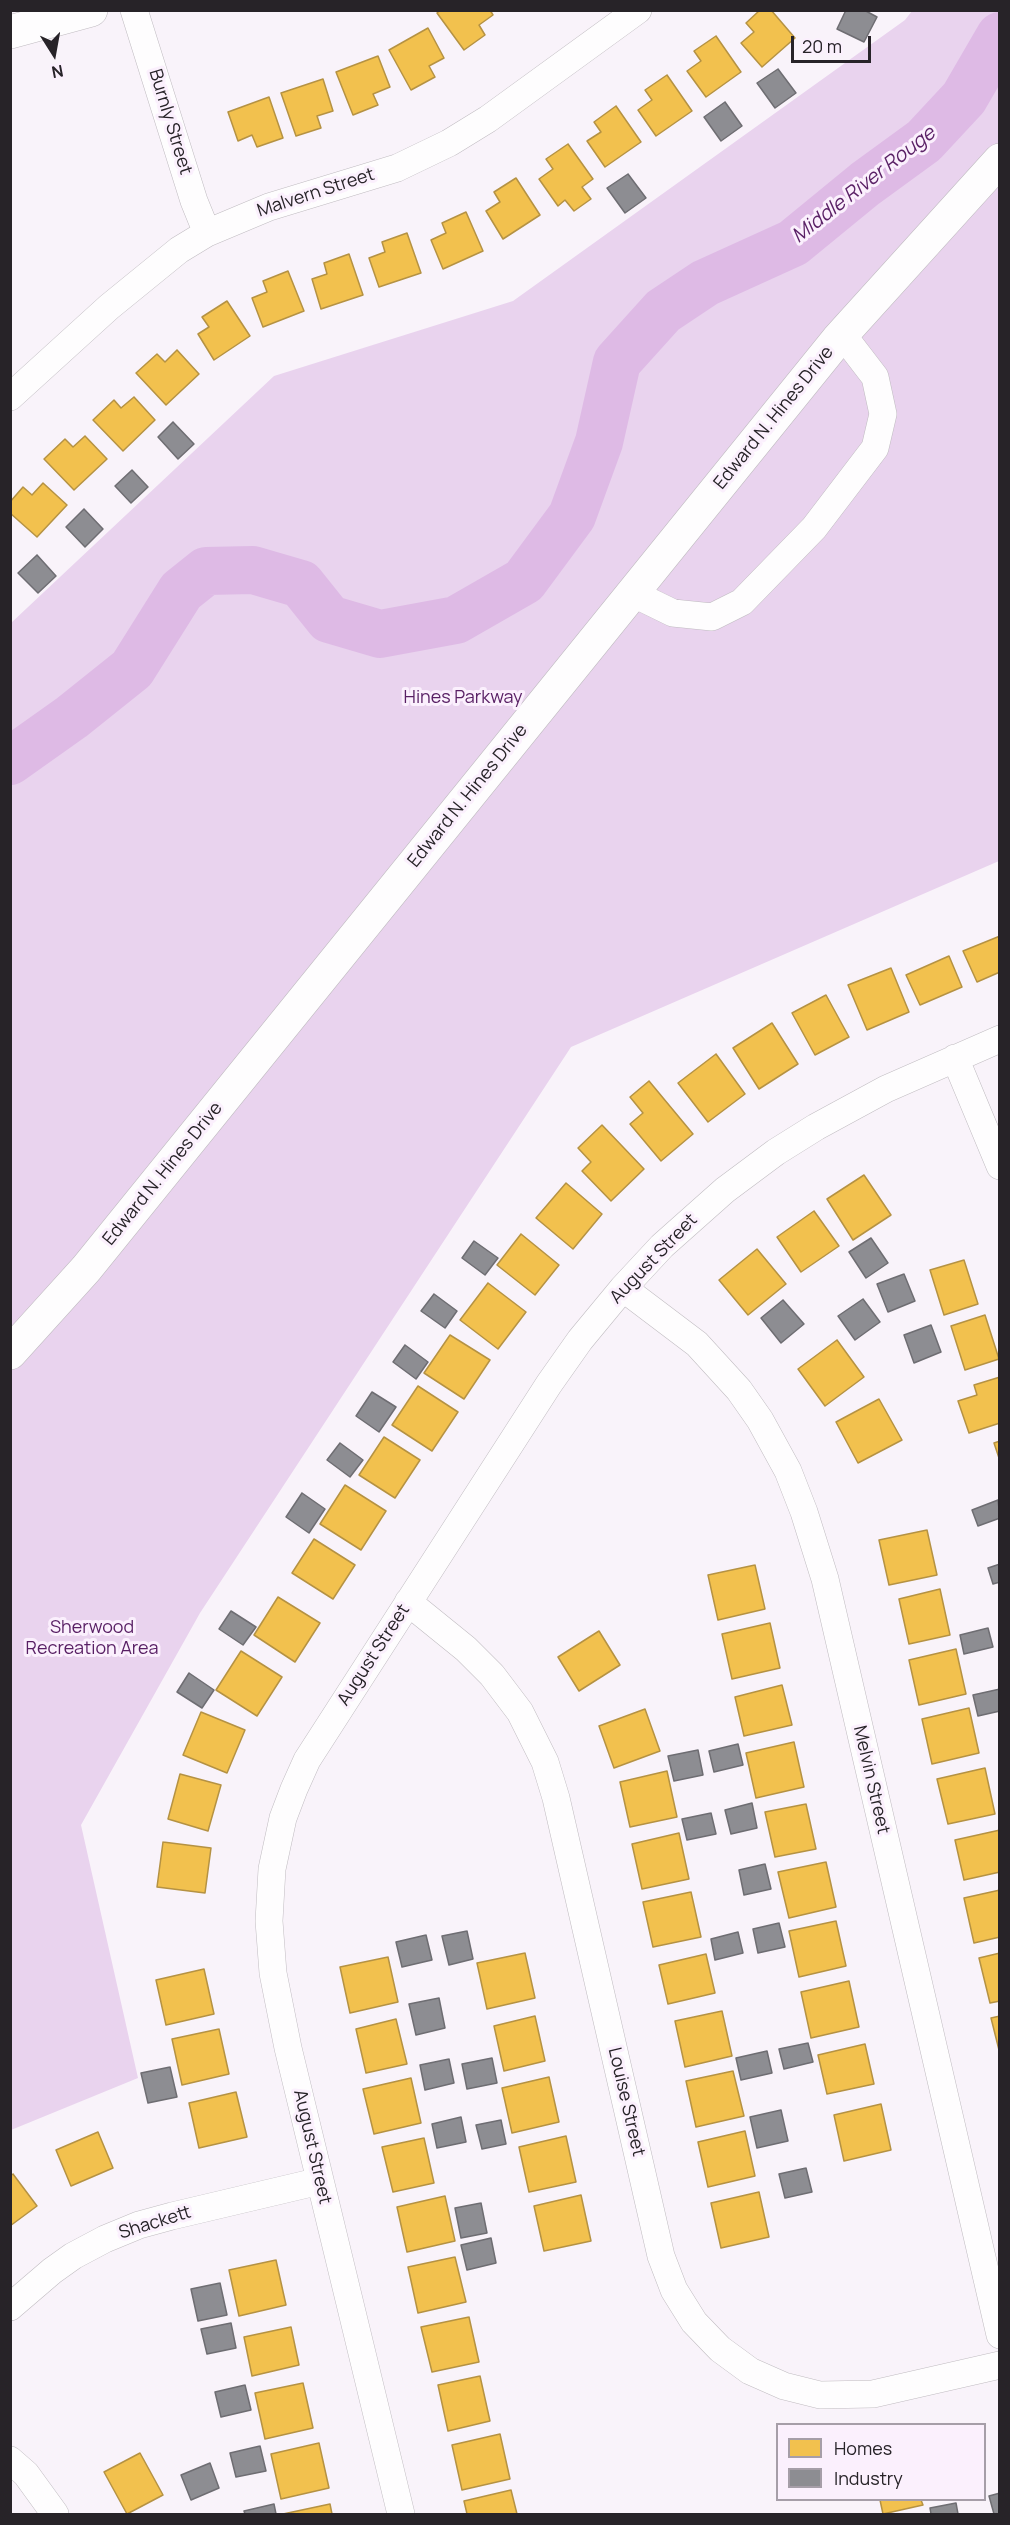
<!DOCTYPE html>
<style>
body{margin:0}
#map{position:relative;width:1010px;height:2525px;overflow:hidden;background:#f9f3fa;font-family:Manrope,sans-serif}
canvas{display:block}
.frame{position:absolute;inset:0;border:12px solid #272328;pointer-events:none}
.legend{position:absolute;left:776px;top:2423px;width:210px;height:78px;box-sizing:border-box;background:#fbf0fd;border:2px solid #a69ea8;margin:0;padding:8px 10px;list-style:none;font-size:18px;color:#272328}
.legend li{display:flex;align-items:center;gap:12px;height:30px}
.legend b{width:30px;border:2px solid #a69ea8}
.north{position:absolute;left:24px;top:24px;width:60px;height:60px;-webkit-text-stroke:4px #fbf0fd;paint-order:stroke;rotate:169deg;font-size:16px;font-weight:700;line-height:24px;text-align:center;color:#272328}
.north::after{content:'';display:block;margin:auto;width:21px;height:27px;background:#272328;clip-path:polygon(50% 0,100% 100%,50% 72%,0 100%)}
.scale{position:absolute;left:791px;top:36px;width:80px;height:27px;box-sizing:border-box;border:3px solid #272328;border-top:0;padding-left:8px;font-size:18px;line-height:21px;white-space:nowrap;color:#272328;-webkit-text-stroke:4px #fbf0fd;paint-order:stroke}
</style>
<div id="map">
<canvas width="1010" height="2525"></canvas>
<div class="frame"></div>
<ul class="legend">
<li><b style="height:16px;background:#f2c14e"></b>Homes</li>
<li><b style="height:16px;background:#8d8d92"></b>Industry</li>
</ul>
<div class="north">N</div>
<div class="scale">20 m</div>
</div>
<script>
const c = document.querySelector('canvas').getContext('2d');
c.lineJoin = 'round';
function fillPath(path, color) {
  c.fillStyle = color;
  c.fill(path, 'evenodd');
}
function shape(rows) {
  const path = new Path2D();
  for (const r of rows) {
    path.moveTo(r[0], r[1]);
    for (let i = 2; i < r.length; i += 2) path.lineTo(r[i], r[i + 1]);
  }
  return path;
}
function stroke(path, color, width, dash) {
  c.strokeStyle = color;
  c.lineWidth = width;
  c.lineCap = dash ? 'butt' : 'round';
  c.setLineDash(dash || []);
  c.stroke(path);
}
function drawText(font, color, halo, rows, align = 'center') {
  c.font = font + ' Manrope,sans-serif';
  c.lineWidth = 6;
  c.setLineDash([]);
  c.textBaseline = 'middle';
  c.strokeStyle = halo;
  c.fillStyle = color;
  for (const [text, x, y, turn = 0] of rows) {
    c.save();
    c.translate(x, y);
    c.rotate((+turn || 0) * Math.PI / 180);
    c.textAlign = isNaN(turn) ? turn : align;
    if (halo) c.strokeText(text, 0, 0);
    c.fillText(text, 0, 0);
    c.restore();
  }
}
const green = shape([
 [912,11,999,11,999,861,571,1047,200,1613,81,1825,138,2078,11,2130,11,623,274,376,513,301,905,20]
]);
const homes = shape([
 [440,10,490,10,493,15,479,25,485,35,464,50,437,13,440,10],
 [760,10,771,10,795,38,762,67,741,43,754,32,746,23,760,10],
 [428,28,444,58,429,66,435,77,411,90,389,50,428,28],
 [716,36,741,72,706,97,687,71,701,61,694,51,716,36],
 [378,56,390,87,373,94,378,105,353,115,336,72,378,56],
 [667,75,692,111,656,136,638,110,652,100,645,90,667,75],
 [323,79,333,111,317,116,321,128,296,136,281,93,323,79],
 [269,97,283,138,257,147,252,135,238,141,228,112,269,97],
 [616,106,641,142,605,167,587,141,601,132,594,122,616,106],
 [568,144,593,179,582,187,591,199,574,211,565,200,558,206,539,179,553,169,546,159,568,144],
 [516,178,540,215,503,239,486,211,500,202,494,192,516,178],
 [466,212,483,251,443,269,431,240,446,233,442,223,466,212],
 [407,233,421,273,379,287,369,258,385,252,382,242,407,233],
 [349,254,363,295,321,309,312,279,327,274,324,263,349,254],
 [288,271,304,311,263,327,252,298,267,292,263,281,288,271],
 [227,301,250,336,214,360,198,334,209,327,202,317,227,301],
 [177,350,199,374,166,405,136,373,157,354,165,362,177,350],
 [134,397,155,420,123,451,93,420,114,400,121,408,134,397],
 [85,436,107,459,74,490,44,459,65,439,73,447,85,436],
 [43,483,67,505,37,537,10,513,10,502,23,487,32,495,43,483],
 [1000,936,1000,972,977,982,963,951,1000,936],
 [949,956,962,987,920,1005,906,975,949,956],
 [891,968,909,1012,867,1030,848,985,891,968],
 [826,995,849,1037,815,1055,792,1013,826,995],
 [772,1023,798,1064,759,1089,733,1048,772,1023],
 [716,1054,745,1094,708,1122,678,1083,716,1054],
 [649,1081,693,1134,661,1161,630,1124,643,1113,630,1097,649,1081],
 [602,1125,644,1169,611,1201,582,1171,591,1162,578,1148,602,1125],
 [864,1175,891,1215,853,1240,827,1199,864,1175],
 [566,1183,602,1214,573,1249,536,1218,566,1183],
 [814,1211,839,1246,801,1272,777,1237,814,1211],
 [521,1234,559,1265,535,1295,497,1265,521,1234],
 [757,1249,786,1284,748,1315,719,1280,757,1249],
 [964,1260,978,1304,944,1315,930,1270,964,1260],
 [488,1283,526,1312,498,1349,460,1320,488,1283],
 [985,1315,999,1359,965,1370,951,1326,985,1315],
 [450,1335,490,1360,464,1399,424,1373,450,1335],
 [837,1340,864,1377,825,1406,798,1369,837,1340],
 [1000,1377,1000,1423,969,1433,958,1401,977,1395,974,1385,1000,1377],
 [418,1386,458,1412,432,1451,392,1425,418,1386],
 [879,1399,902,1440,858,1463,836,1422,879,1399],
 [384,1437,420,1460,395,1498,359,1475,384,1437],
 [1000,1441,1000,1461,994,1443,1000,1441],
 [345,1485,386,1511,361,1550,320,1524,345,1485],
 [927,1530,937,1575,889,1585,879,1540,927,1530],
 [314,1539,355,1565,333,1599,292,1573,314,1539],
 [755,1565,765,1609,718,1620,708,1575,755,1565],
 [940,1589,950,1635,909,1644,899,1599,940,1589],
 [278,1597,320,1623,295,1662,254,1635,278,1597],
 [770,1623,780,1668,732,1679,722,1634,770,1623],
 [599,1631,620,1665,579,1691,558,1657,599,1631],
 [956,1649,966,1694,919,1705,909,1660,956,1649],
 [241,1651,282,1677,257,1716,216,1690,241,1651],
 [782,1685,792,1725,744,1736,735,1697,782,1685],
 [969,1708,979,1753,932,1764,922,1719,969,1708],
 [645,1709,660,1751,614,1768,599,1726,645,1709],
 [201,1712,245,1730,227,1773,183,1755,201,1712],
 [794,1742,804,1787,756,1798,746,1753,794,1742],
 [985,1768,995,1814,948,1824,937,1779,985,1768],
 [667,1771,677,1817,630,1827,620,1782,667,1771],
 [180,1774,221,1785,208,1831,168,1819,180,1774],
 [806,1804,816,1849,775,1857,765,1812,806,1804],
 [1000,1830,1000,1872,964,1880,955,1840,1000,1830],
 [679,1833,689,1879,642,1889,632,1844,679,1833],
 [163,1842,211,1848,205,1893,157,1887,163,1842],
 [826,1862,836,1907,789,1918,778,1872,826,1862],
 [1000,1890,1000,1937,974,1943,964,1898,1000,1890],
 [691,1892,701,1937,653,1947,643,1902,691,1892],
 [836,1921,846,1966,799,1977,789,1931,836,1921],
 [525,1953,535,1998,487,2009,477,1963,525,1953],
 [1000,1953,1000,2001,990,2003,979,1958,1000,1953],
 [706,1954,715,1993,668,2004,659,1965,706,1954],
 [388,1957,398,2002,350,2013,340,1967,388,1957],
 [204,1969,214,2014,166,2025,156,1980,204,1969],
 [849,1981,859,2027,811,2038,801,1992,849,1981],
 [722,2011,732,2056,685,2067,675,2021,722,2011],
 [535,2016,545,2061,504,2071,494,2026,535,2016],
 [1000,2016,1000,2054,991,2018,1000,2016],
 [396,2019,407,2064,366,2073,356,2029,396,2019],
 [219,2029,229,2074,182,2085,172,2039,219,2029],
 [865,2044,874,2084,827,2094,818,2055,865,2044],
 [733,2071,744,2116,696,2127,686,2081,733,2071],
 [549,2077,559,2122,512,2133,502,2088,549,2077],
 [411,2078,421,2123,374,2134,363,2089,411,2078],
 [236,2092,247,2137,199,2148,189,2103,236,2092],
 [881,2104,891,2150,844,2161,834,2115,881,2104],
 [745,2131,755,2176,708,2187,698,2142,745,2131],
 [98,2132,113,2168,71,2186,56,2150,98,2132],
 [566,2136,576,2182,529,2192,519,2147,566,2136],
 [424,2138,434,2183,393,2192,382,2147,424,2138],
 [13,2174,37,2206,10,2226,10,2176,13,2174],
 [759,2192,769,2237,721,2248,711,2203,759,2192],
 [581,2195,591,2241,544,2251,534,2206,581,2195],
 [445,2196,455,2241,407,2252,397,2207,445,2196],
 [455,2257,466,2302,418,2313,408,2267,455,2257],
 [276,2260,286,2305,239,2316,229,2270,276,2260],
 [469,2317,479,2362,432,2372,421,2327,469,2317],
 [291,2327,299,2365,252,2376,244,2337,291,2327],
 [480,2376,490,2421,448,2431,438,2385,480,2376],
 [303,2383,313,2428,265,2439,255,2393,303,2383],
 [500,2434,510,2479,462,2490,452,2445,500,2434],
 [319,2443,329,2488,281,2499,271,2454,319,2443],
 [140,2453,163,2495,127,2514,104,2472,140,2453],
 [511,2490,517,2514,467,2514,464,2501,511,2490],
 [880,2500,921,2500,923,2505,883,2514,880,2500],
 [330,2504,332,2514,283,2514,330,2504]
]);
const industry = shape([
 [846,10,864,10,877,17,864,42,837,29,846,10],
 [778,69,796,93,775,108,757,83,778,69],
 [725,102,742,126,721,141,704,117,725,102],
 [628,174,646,198,625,213,607,188,628,174],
 [173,422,194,444,178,459,158,437,173,422],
 [132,470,148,487,131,503,115,486,132,470],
 [84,509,103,529,85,547,66,527,84,509],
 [37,555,56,576,38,593,18,573,37,555],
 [871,1238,888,1263,866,1278,849,1252,871,1238],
 [474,1241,498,1258,485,1275,462,1258,474,1241],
 [904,1274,915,1301,888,1312,877,1284,904,1274],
 [434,1294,457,1311,445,1328,421,1311,434,1294],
 [863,1299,880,1322,855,1340,838,1316,863,1299],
 [783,1300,804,1324,781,1343,761,1318,783,1300],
 [931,1325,941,1352,914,1363,904,1335,931,1325],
 [405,1345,428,1362,416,1379,393,1362,405,1345],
 [372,1392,396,1407,379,1432,356,1416,372,1392],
 [340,1443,363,1460,350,1477,327,1460,340,1443],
 [302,1493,325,1509,309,1533,286,1517,302,1493],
 [998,1500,1000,1518,978,1526,972,1510,998,1500],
 [1000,1564,1000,1582,993,1584,988,1568,1000,1564],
 [231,1611,256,1627,243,1645,219,1629,231,1611],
 [988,1628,993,1647,964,1654,960,1635,988,1628],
 [189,1673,214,1690,202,1708,177,1692,189,1673],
 [1000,1689,1000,1711,978,1716,973,1695,1000,1689],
 [738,1744,743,1765,714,1772,709,1751,738,1744],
 [698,1750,703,1775,674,1781,668,1756,698,1750],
 [752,1803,757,1828,731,1834,725,1810,752,1803],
 [711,1813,716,1834,687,1840,682,1819,711,1813],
 [765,1864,771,1889,744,1895,739,1870,765,1864],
 [779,1923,785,1947,758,1953,753,1929,779,1923],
 [467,1931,473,1959,449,1965,442,1936,467,1931],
 [738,1932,743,1953,715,1960,711,1939,738,1932],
 [426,1935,432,1960,402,1967,396,1942,426,1935],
 [439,1998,445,2028,416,2035,409,2004,439,1998],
 [808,2043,813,2062,784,2069,779,2049,808,2043],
 [767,2051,772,2073,741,2080,736,2058,767,2051],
 [492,2058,497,2083,467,2089,462,2064,492,2058],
 [449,2059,454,2083,425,2090,420,2065,449,2059],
 [170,2067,177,2097,148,2103,141,2073,170,2067],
 [781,2110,788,2141,757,2148,750,2117,781,2110],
 [461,2117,466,2142,437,2148,432,2124,461,2117],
 [501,2120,506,2144,482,2149,476,2125,501,2120],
 [806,2168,812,2192,785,2198,779,2174,806,2168],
 [481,2203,487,2233,461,2238,455,2208,481,2203],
 [491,2238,496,2263,467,2270,461,2245,491,2238],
 [220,2283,227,2315,198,2321,191,2289,220,2283],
 [231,2323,236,2348,207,2354,201,2329,231,2323],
 [245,2385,251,2410,221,2417,215,2392,245,2385],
 [260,2446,266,2471,236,2477,230,2453,260,2446],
 [210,2463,219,2488,191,2500,181,2475,210,2463],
 [1000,2493,1000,2514,994,2514,989,2496,1000,2493],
 [956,2503,958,2514,931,2514,930,2508,956,2503],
 [274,2504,276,2514,245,2514,244,2511,274,2504]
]);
const river = shape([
 [10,761,72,717,132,669,181,591,206,571,253,570,301,584,329,619,380,634,456,620,524,581,572,516,599,442,617,362,663,311,705,283,793,243,865,184,924,141,964,98,1000,36]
]);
const street = shape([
 [134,10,194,201,207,233],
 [10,397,109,307,179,250,207,233,269,207,397,168,449,143,488,119,638,10],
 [632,593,673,613,712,617,742,602,814,528,875,448,883,414,875,377,842,334],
 [955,1058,1000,1166],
 [623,1288,697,1344,739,1390,760,1420,788,1471,804,1512,825,1579,1000,2335],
 [408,1602,466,1649,492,1675,520,1712,545,1762,556,1798,661,2256,674,2290,694,2322,720,2349,750,2371,784,2386,820,2395,873,2394,1000,2365],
 [10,2307,52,2271,73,2256,105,2239,139,2225,172,2216,320,2181],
 [10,2460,26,2474,55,2514],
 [401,2514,288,2048,273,1973,269,1921,272,1869,283,1818,294,1789,307,1760,549,1384,580,1340,623,1288,662,1246,725,1190,776,1152,816,1127,886,1089,1000,1039]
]);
const secondary = shape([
 [10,32,91,10],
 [10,1353,86,1269,838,339,1000,160]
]);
const streetNames = [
 ["Burnly Street",170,122,73],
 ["Malvern Street",316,193,-18],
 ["Edward N. Hines Drive",774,418,-51],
 ["Edward N. Hines Drive",468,796,-51],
 ["Edward N. Hines Drive",163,1174,-51],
 ["August Street",654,1259,-46],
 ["August Street",374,1655,-57],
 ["Melvin Street",871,1780,77],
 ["Louise Street",626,2102,77],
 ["August Street",312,2147,77],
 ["Shackett",155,2223,-17]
];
const parkNames = [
 ["Hines Parkway",463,698],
 ["Sherwood",92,1628],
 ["Recreation Area",92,1649]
];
const waterNames = [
 ["Middle River Rouge",864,185,-38]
];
fillPath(green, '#e9d3ee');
fillPath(homes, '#f2c14e');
stroke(homes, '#b59243', 1.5);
fillPath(industry, '#8d8d92');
stroke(industry, '#6e6d72', 1.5);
stroke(river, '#debae5', 48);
stroke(street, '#c0bcc1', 28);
stroke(secondary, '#c0bcc1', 34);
stroke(street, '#fefdfe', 27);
stroke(secondary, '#fefdfe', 33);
drawText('18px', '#272328', '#fbf0fd', streetNames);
drawText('18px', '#581f64', '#fbf0fd', parkNames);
drawText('italic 20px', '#5b2267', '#fbf0fd', waterNames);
</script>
